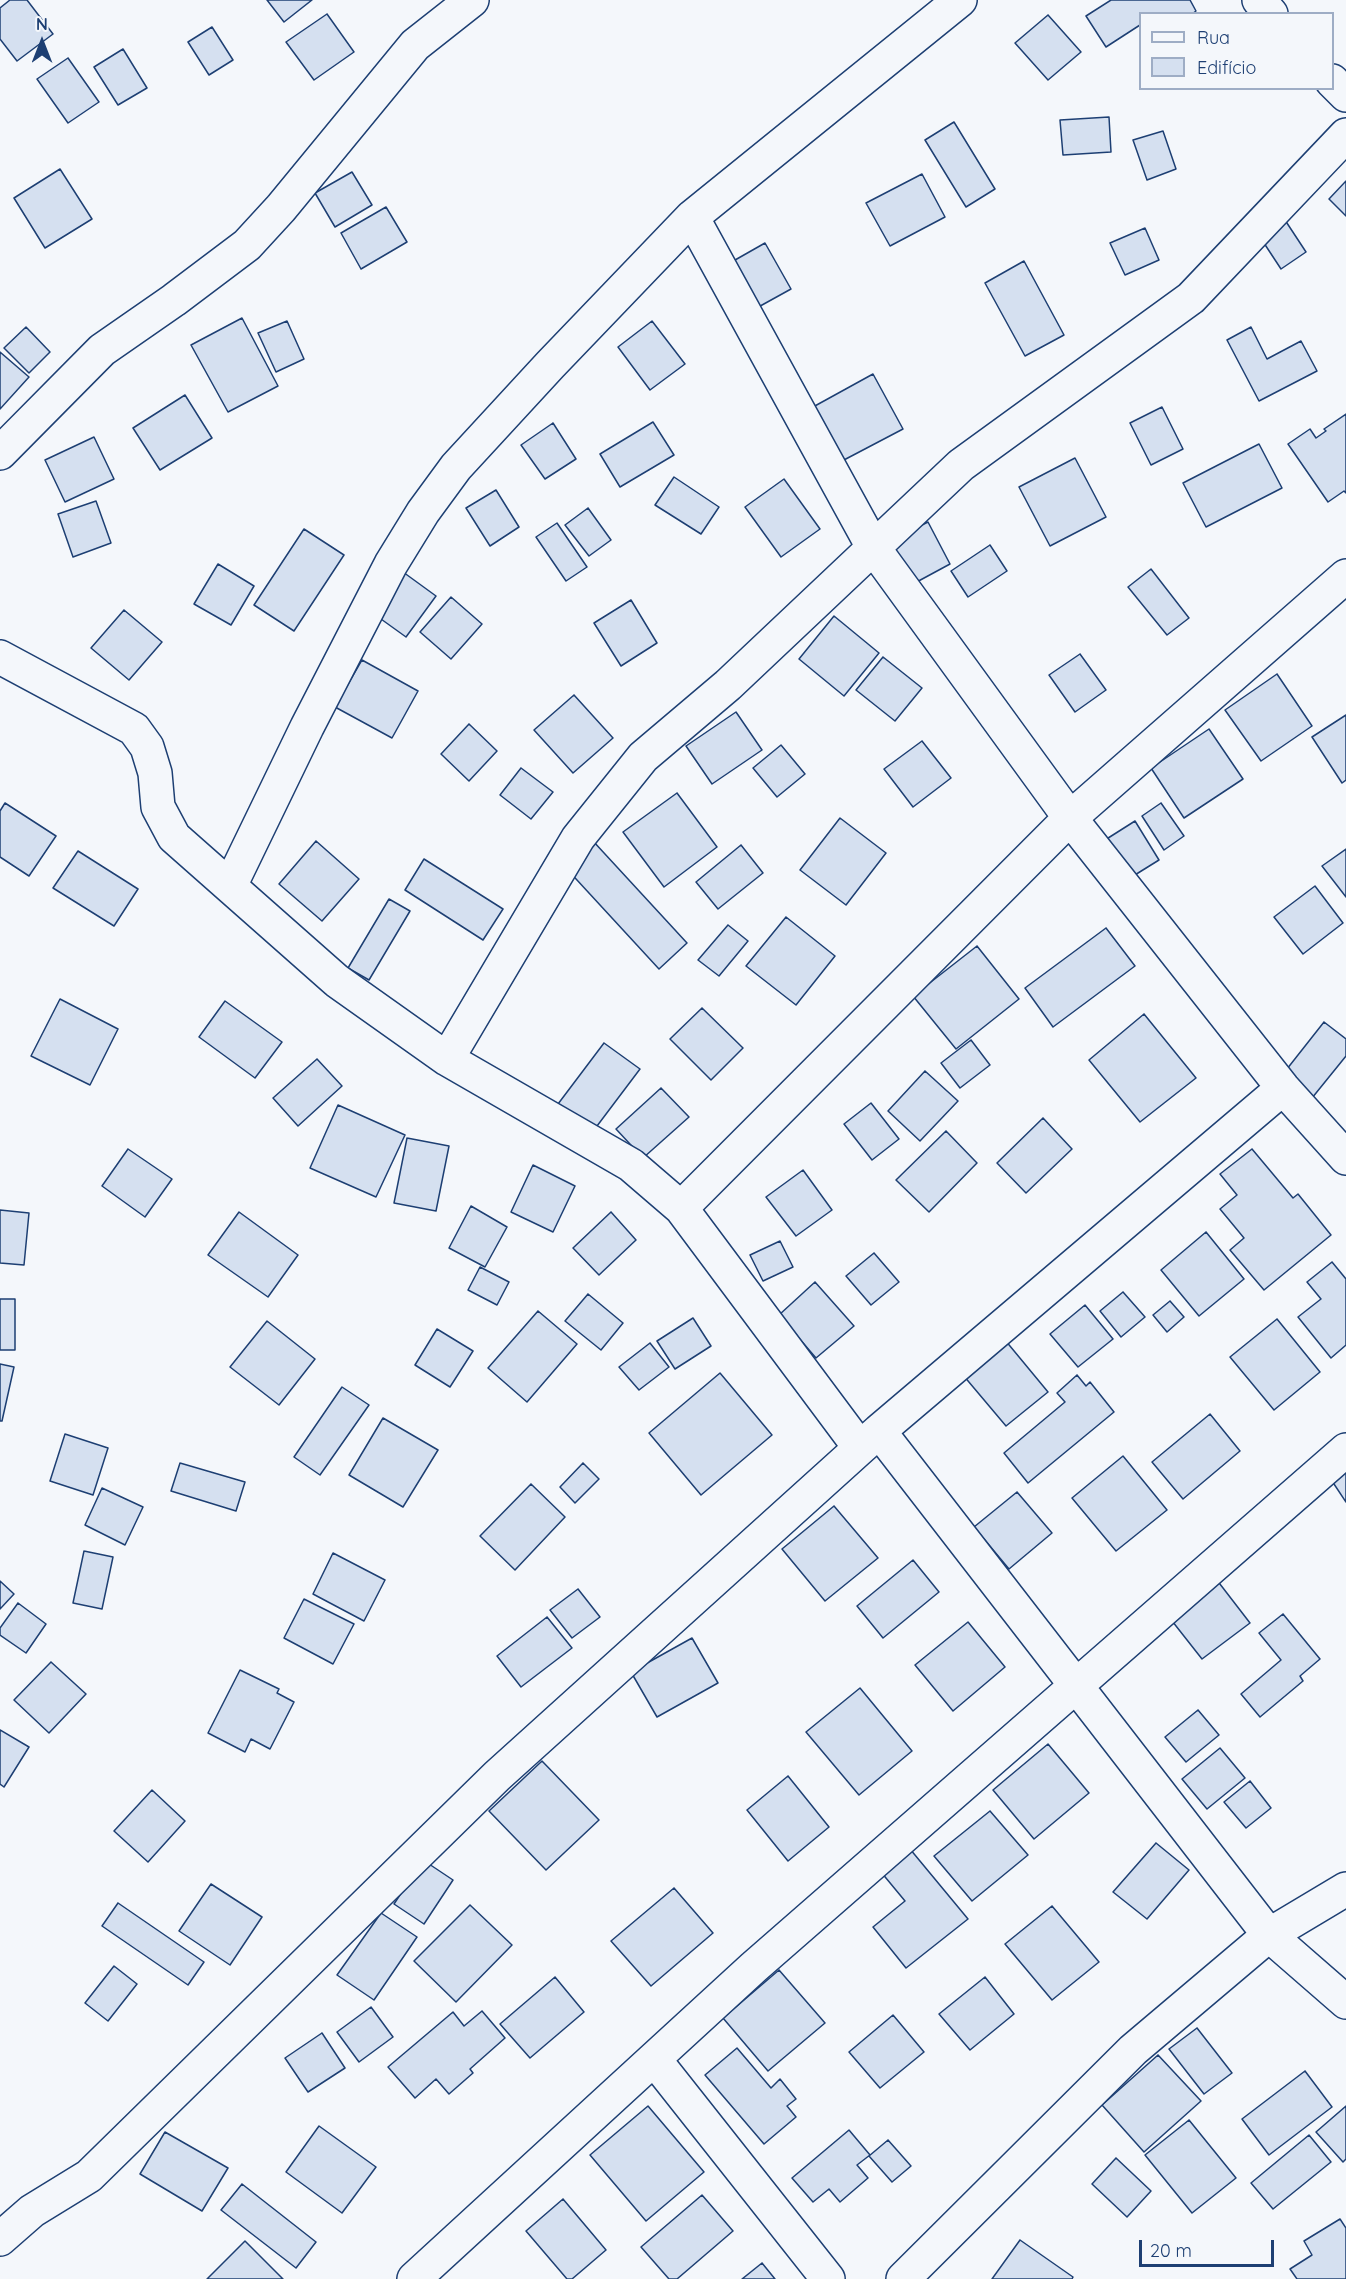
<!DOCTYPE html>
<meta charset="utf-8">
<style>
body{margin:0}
#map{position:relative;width:1346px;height:2279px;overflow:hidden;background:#f4f7fb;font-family:Quicksand,sans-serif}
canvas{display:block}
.legend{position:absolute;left:1139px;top:12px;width:195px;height:78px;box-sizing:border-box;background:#f4f7fb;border:2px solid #9eadc5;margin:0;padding:8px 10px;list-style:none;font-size:18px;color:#1d3f73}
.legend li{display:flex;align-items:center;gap:12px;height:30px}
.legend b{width:30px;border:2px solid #9eadc5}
.north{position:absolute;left:12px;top:12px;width:60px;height:60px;-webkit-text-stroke:4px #f4f7fb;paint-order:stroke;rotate:0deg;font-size:16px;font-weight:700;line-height:24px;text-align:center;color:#1d3f73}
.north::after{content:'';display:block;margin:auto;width:21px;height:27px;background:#1d3f73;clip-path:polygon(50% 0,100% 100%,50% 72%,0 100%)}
.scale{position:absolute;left:1139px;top:2240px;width:135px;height:27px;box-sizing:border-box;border:3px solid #1d3f73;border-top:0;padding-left:8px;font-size:18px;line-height:21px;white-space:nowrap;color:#1d3f73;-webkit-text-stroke:4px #f4f7fb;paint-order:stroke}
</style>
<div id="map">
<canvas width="1346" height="2279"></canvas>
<ul class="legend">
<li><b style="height:8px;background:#f4f7fb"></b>Rua</li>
<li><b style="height:16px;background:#d5e0f0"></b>Edifício</li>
</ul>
<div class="north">N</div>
<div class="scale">20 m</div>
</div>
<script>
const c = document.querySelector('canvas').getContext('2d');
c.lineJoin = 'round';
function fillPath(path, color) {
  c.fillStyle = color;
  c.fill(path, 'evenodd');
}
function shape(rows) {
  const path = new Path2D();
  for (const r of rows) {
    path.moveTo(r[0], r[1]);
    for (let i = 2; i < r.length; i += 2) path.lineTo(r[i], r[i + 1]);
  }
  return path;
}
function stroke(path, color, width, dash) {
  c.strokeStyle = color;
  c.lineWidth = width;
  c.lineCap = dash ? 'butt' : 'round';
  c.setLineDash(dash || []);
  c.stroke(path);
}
const building = shape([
 [10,0,27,0,53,34,17,61,0,39,0,8,10,0],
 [267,0,312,0,284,22,267,0],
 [1111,0,1190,0,1196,11,1192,14,1140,14,1140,25,1106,47,1086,16,1111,0],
 [327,14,354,52,314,80,286,42,327,14],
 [1048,15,1081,52,1048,80,1015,43,1048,15],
 [212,27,233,60,209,75,188,42,212,27],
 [123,49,147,88,118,105,94,67,123,49],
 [68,58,99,102,68,123,37,79,68,58],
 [1109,117,1111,152,1063,155,1060,120,1109,117],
 [954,122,995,189,966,207,925,140,954,122],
 [1163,131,1176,169,1147,180,1133,140,1163,131],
 [60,169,92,219,45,248,14,198,60,169],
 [352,172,372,205,335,227,315,193,352,172],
 [922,174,945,217,890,246,866,203,922,174],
 [1346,181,1346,216,1329,199,1346,181],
 [386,207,407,242,361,269,341,233,386,207],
 [1283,217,1306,252,1281,269,1258,234,1283,217],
 [1145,228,1159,260,1125,275,1110,243,1145,228],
 [765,243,791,289,753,310,728,264,765,243],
 [1024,261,1064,335,1025,356,985,283,1024,261],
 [242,318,278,386,228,412,191,345,242,318],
 [287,321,304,359,276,372,258,333,287,321],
 [652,321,685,364,650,390,618,347,652,321],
 [26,327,50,352,29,373,4,348,26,327],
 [1251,327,1267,359,1301,341,1317,371,1259,401,1227,340,1251,327],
 [0,352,29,377,0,409,0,352],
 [873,374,903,429,842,461,813,407,873,374],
 [185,395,212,438,160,470,133,428,185,395],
 [1162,407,1183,449,1151,465,1130,423,1162,407],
 [1346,414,1346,493,1344,491,1328,502,1288,444,1310,429,1316,438,1326,431,1324,429,1346,414],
 [653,422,674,455,620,487,600,454,653,422],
 [553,423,576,459,545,479,521,445,553,423],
 [94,437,114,479,65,502,45,460,94,437],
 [1259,444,1282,488,1206,527,1183,483,1259,444],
 [1075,458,1106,517,1050,546,1019,487,1075,458],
 [674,477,719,507,701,534,655,505,674,477],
 [784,479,820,529,781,557,745,507,784,479],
 [496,490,519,527,490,546,466,508,496,490],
 [96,501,111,543,73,557,58,514,96,501],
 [588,508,611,540,589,556,565,525,588,508],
 [928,522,950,564,913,584,890,541,928,522],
 [557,523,587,567,566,581,536,537,557,523],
 [304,529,344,555,294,631,254,605,304,529],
 [990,545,1007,571,968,597,951,571,990,545],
 [218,564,254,586,231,625,194,604,218,564],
 [1151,569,1189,618,1167,635,1128,587,1151,569],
 [403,572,436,596,406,637,374,614,403,572],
 [451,597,482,624,451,659,420,632,451,597],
 [631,600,657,643,621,666,594,623,631,600],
 [124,610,162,642,129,680,91,648,124,610],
 [834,616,879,653,844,696,799,659,834,616],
 [1080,654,1106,690,1075,712,1049,675,1080,654],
 [883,657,922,688,895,721,856,690,883,657],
 [362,660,418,691,392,738,335,707,362,660],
 [1277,674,1312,726,1261,761,1225,710,1277,674],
 [574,695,613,738,573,773,534,730,574,695],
 [736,712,762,750,712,784,686,746,736,712],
 [1346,715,1346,780,1342,783,1312,737,1346,715],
 [469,724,497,751,469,781,441,754,469,724],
 [1209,729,1243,779,1184,818,1151,768,1209,729],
 [922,741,951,778,913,807,884,769,922,741],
 [781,745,805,774,777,797,753,768,781,745],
 [521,768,553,792,531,819,500,795,521,768],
 [677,793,717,847,664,887,623,832,677,793],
 [5,803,56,836,29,876,0,857,0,811,5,803],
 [1161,803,1184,836,1164,850,1142,816,1161,803],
 [840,818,886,853,846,905,800,870,840,818],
 [1135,821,1159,860,1130,878,1105,840,1135,821],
 [316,841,359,879,322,921,279,884,316,841],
 [593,841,687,943,659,969,565,867,593,841],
 [741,845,763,873,718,909,696,882,741,845],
 [1346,849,1346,897,1322,866,1346,849],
 [78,851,138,889,114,926,53,888,78,851],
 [424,859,503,909,483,940,405,890,424,859],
 [1315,886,1343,923,1303,954,1274,917,1315,886],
 [389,899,410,911,369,980,348,968,389,899],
 [786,917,835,956,796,1005,746,966,786,917],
 [728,925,748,941,719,976,698,960,728,925],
 [1106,928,1135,966,1053,1027,1025,988,1106,928],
 [977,946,1019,999,956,1049,913,996,977,946],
 [60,999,118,1029,90,1085,31,1056,60,999],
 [225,1001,282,1042,255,1078,199,1037,225,1001],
 [702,1008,743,1048,711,1080,670,1039,702,1008],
 [1144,1014,1196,1078,1140,1122,1089,1060,1144,1014],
 [1324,1022,1346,1039,1346,1056,1312,1098,1283,1074,1324,1022],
 [971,1040,990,1065,960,1088,941,1063,971,1040],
 [604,1043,640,1069,594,1130,558,1104,604,1043],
 [317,1059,342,1086,298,1126,273,1098,317,1059],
 [925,1071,958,1101,920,1141,888,1111,925,1071],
 [661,1088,689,1117,643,1158,616,1129,661,1088],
 [871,1103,899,1139,872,1160,844,1124,871,1103],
 [338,1105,405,1135,376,1197,310,1168,338,1105],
 [1043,1118,1072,1149,1026,1193,997,1163,1043,1118],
 [946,1131,977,1163,929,1212,896,1180,946,1131],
 [407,1138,449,1146,436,1211,394,1203,407,1138],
 [128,1149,172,1179,145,1217,102,1186,128,1149],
 [1252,1149,1293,1198,1298,1194,1331,1235,1264,1290,1230,1250,1244,1238,1220,1209,1237,1195,1220,1174,1252,1149],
 [533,1165,575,1186,553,1232,511,1212,533,1165],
 [803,1170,832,1210,796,1236,766,1197,803,1170],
 [471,1206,507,1227,485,1267,449,1248,471,1206],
 [0,1210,29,1213,24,1265,0,1263,0,1210],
 [239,1212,298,1255,268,1297,208,1255,239,1212],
 [611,1212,636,1240,599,1275,573,1248,611,1212],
 [1206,1232,1244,1279,1199,1316,1161,1270,1206,1232],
 [780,1241,793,1267,763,1281,750,1255,780,1241],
 [874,1253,899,1282,871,1305,846,1276,874,1253],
 [1332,1262,1346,1279,1346,1345,1331,1358,1298,1317,1321,1299,1307,1282,1332,1262],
 [480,1267,509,1282,497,1305,468,1290,480,1267],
 [815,1282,854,1326,816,1358,779,1315,815,1282],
 [1123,1292,1145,1317,1121,1337,1100,1311,1123,1292],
 [588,1294,623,1323,601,1350,565,1321,588,1294],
 [0,1299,15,1299,15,1350,0,1350,0,1299],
 [1170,1301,1184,1317,1167,1332,1153,1315,1170,1301],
 [1085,1305,1113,1339,1078,1367,1050,1334,1085,1305],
 [538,1311,577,1344,527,1402,488,1368,538,1311],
 [693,1318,711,1346,675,1369,657,1341,693,1318],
 [1277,1319,1320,1372,1274,1410,1230,1357,1277,1319],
 [267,1321,315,1359,279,1405,230,1367,267,1321],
 [437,1329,473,1351,450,1387,415,1365,437,1329],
 [1005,1340,1048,1392,1006,1426,963,1375,1005,1340],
 [650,1343,669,1367,639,1390,619,1367,650,1343],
 [0,1364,14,1367,2,1421,0,1421,0,1364],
 [720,1373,772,1435,701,1495,649,1433,720,1373],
 [1077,1375,1086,1386,1090,1382,1114,1412,1028,1483,1004,1453,1065,1402,1057,1393,1077,1375],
 [342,1387,369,1405,320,1475,294,1457,342,1387],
 [1210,1414,1240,1451,1183,1499,1152,1462,1210,1414],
 [383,1418,438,1450,403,1507,349,1475,383,1418],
 [65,1434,108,1448,93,1495,50,1481,65,1434],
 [1123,1456,1167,1510,1116,1551,1072,1498,1123,1456],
 [180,1463,245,1482,236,1511,171,1491,180,1463],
 [583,1463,599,1479,575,1503,560,1487,583,1463],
 [1346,1471,1346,1502,1332,1481,1346,1471],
 [531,1484,565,1517,515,1570,480,1536,531,1484],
 [102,1488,143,1507,125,1545,85,1525,102,1488],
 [1017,1492,1052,1533,1009,1569,974,1527,1017,1492],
 [834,1506,878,1558,825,1601,782,1549,834,1506],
 [84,1551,113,1557,102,1609,73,1603,84,1551],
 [333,1553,385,1580,364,1621,313,1594,333,1553],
 [913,1560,939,1592,883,1638,857,1606,913,1560],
 [1213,1575,1250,1623,1202,1659,1165,1612,1213,1575],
 [0,1581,14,1594,0,1609,0,1581],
 [578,1589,600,1617,572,1638,550,1610,578,1589],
 [304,1599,354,1624,333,1664,284,1638,304,1599],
 [18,1603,46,1624,26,1653,0,1635,0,1628,18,1603],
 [1283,1614,1320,1659,1300,1676,1303,1681,1260,1717,1241,1694,1281,1660,1259,1633,1283,1614],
 [547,1617,572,1648,521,1687,497,1656,547,1617],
 [968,1622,1005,1667,953,1711,915,1665,968,1622],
 [692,1638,718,1683,657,1717,631,1672,692,1638],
 [51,1662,86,1694,49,1733,14,1700,51,1662],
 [240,1670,279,1689,277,1693,294,1702,270,1749,251,1739,245,1752,208,1733,240,1670],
 [860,1688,912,1751,859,1795,806,1732,860,1688],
 [1198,1710,1219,1735,1186,1762,1165,1737,1198,1710],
 [0,1730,29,1747,4,1787,0,1784,0,1730],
 [1048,1744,1089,1793,1034,1839,993,1790,1048,1744],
 [1220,1748,1245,1778,1207,1809,1182,1779,1220,1748],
 [542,1761,599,1820,546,1870,489,1811,542,1761],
 [788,1776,829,1827,788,1861,747,1810,788,1776],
 [1250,1781,1271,1808,1246,1828,1224,1802,1250,1781],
 [152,1790,185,1821,148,1862,114,1831,152,1790],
 [990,1811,1028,1855,972,1901,934,1856,990,1811],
 [1156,1843,1189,1870,1147,1919,1113,1892,1156,1843],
 [910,1849,968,1919,906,1968,873,1927,905,1901,881,1872,910,1849],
 [423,1860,453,1880,424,1924,394,1904,423,1860],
 [211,1884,262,1917,230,1965,179,1931,211,1884],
 [674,1888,713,1933,651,1986,611,1941,674,1888],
 [118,1903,204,1962,188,1985,102,1926,118,1903],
 [470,1905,512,1945,456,2002,414,1961,470,1905],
 [1052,1906,1099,1962,1052,2000,1005,1944,1052,1906],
 [381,1913,417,1937,374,2000,337,1975,381,1913],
 [114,1966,137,1984,108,2021,85,2003,114,1966],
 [779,1970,825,2023,768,2071,723,2018,779,1970],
 [555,1977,584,2012,530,2058,500,2024,555,1977],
 [985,1977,1014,2014,970,2050,939,2014,985,1977],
 [371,2007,393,2037,359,2062,337,2032,371,2007],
 [482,2011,505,2038,470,2069,473,2073,449,2094,436,2079,415,2098,388,2067,453,2012,464,2026,482,2011],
 [893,2015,924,2052,880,2088,849,2052,893,2015],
 [1197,2028,1232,2073,1204,2094,1169,2049,1197,2028],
 [322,2033,345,2068,308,2092,285,2058,322,2033],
 [737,2048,771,2088,780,2079,796,2099,787,2106,796,2117,764,2144,705,2075,737,2048],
 [1158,2055,1201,2101,1144,2152,1102,2105,1158,2055],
 [1305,2071,1332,2107,1269,2155,1242,2119,1305,2071],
 [648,2106,704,2172,646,2221,590,2155,648,2106],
 [1346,2106,1346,2159,1343,2162,1316,2132,1346,2106],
 [1189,2120,1236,2178,1192,2213,1145,2155,1189,2120],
 [319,2126,376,2167,342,2213,286,2172,319,2126],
 [849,2130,870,2155,857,2165,868,2178,840,2202,829,2189,813,2202,792,2178,849,2130],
 [165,2132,228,2168,202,2211,140,2174,165,2132],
 [1309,2135,1331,2162,1273,2209,1251,2183,1309,2135],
 [888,2140,911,2166,892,2182,869,2156,888,2140],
 [1116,2158,1151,2191,1127,2217,1092,2184,1116,2158],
 [242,2184,316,2242,296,2268,221,2210,242,2184],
 [702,2195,733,2231,677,2279,669,2279,641,2247,702,2195],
 [563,2199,606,2250,572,2279,567,2279,526,2231,563,2199],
 [1340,2219,1346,2228,1346,2279,1297,2279,1290,2269,1312,2255,1304,2241,1340,2219],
 [1020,2240,1073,2277,1072,2279,992,2279,1020,2240],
 [245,2241,283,2279,207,2279,245,2241],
 [762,2263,775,2279,742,2279,762,2263]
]);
const minor = shape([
 [1259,0,1271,14],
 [1332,81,1346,95],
 [692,217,873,547,1070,818,1283,1088,1346,1158],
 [0,453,102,350,174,300,247,245,281,208,415,45,472,0],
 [0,657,134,729,147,747,155,773,158,807,174,837,337,981,447,1059,631,1165,681,1208,860,1448],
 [230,886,307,727,391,564,423,512,456,467,550,365,692,217,960,0],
 [447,1059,578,838,643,757,728,685,961,465,1191,298,1346,135],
 [681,1208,1070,818,1346,576],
 [879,1431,1269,1935,1346,2002],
 [654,2059,828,2279],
 [0,2239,32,2211,89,2176,497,1776,879,1431,1283,1088],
 [414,2279,754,1967,1346,1450],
 [903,2279,1133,2050,1269,1935,1346,1889]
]);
fillPath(building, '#d5e0f0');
stroke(building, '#1d3f73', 1.5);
stroke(minor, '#1d3f73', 36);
stroke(minor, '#f4f7fb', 33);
</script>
